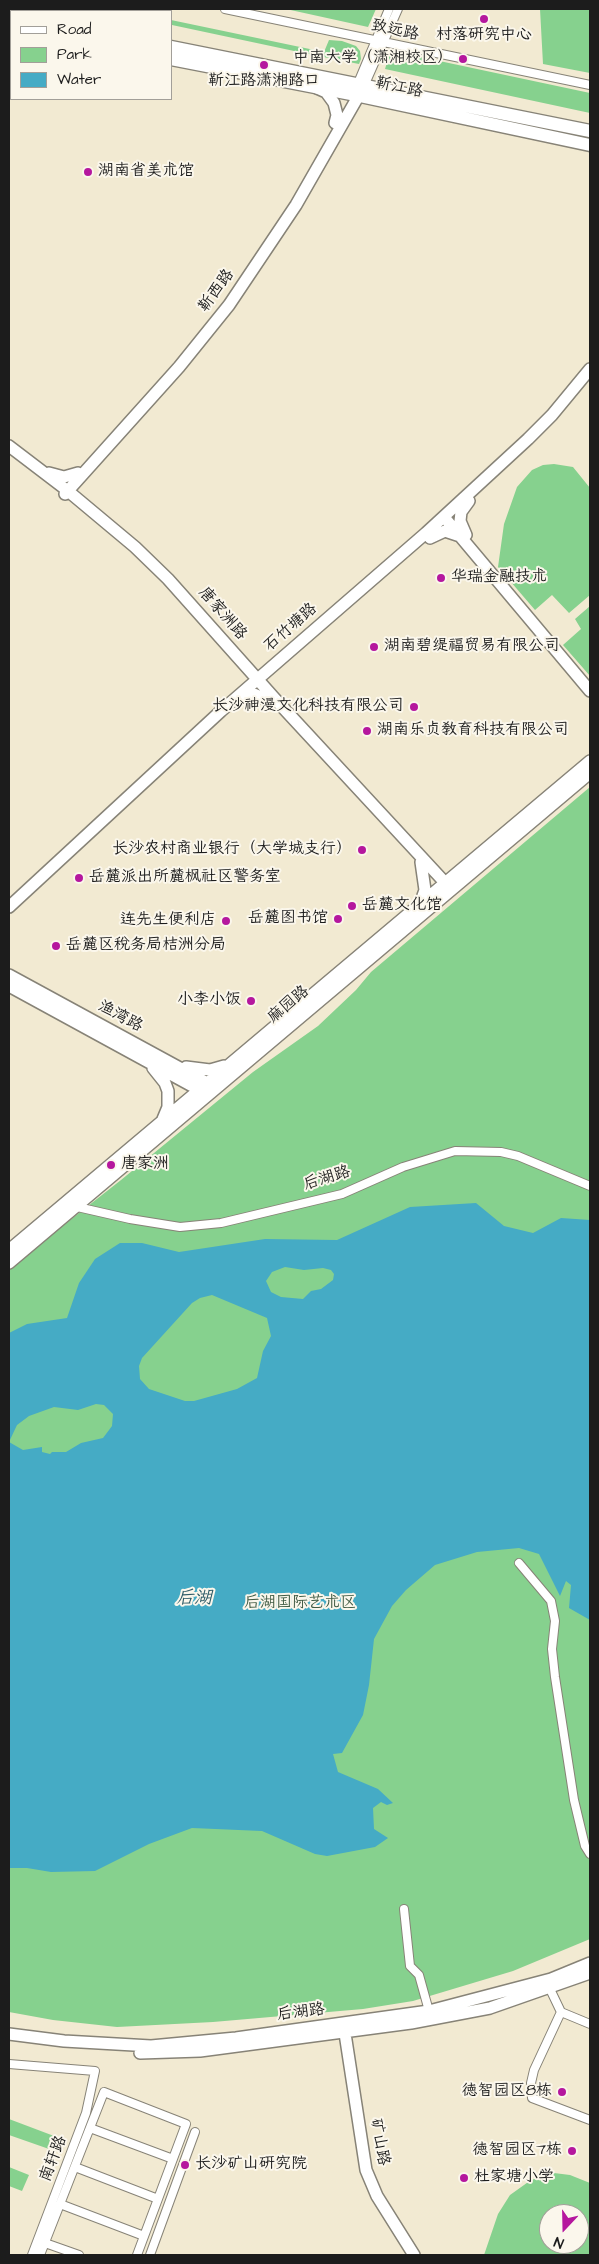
<!DOCTYPE html>
<meta charset="utf-8">
<style>
body{margin:0}
#map{position:relative;width:599px;height:2264px;overflow:hidden;background:#f2ead2;font-family:"Architects Daughter",sans-serif}
canvas{display:block}
.frame{position:absolute;inset:0;border:10px solid #1c1c1c;pointer-events:none}
.legend{position:absolute;left:10px;top:10px;width:162px;height:90px;box-sizing:border-box;background:#fbf7ec;border:1px solid #a29f99;margin:0;padding:6px 9px;list-style:none;font-size:15px;color:#1c1c1c}
.legend li{display:flex;align-items:center;gap:10px;height:25px}
.legend b{width:25px;border:1px solid #a29f99}
.north{position:absolute;left:539px;top:2204px;width:50px;height:50px;box-sizing:border-box;background:#fbf7ec;border:1px solid #a29f99;border-radius:50%;rotate:201deg;font-size:14px;font-weight:700;line-height:20px;text-align:center;color:#1c1c1c}
.north::after{content:'';display:block;margin:auto;width:18px;height:22px;background:#b5179e;clip-path:polygon(50% 0,100% 100%,50% 72%,0 100%)}
</style>
<div id="map">
<canvas width="599" height="2264"></canvas>
<div class="frame"></div>
<ul class="legend">
<li><b style="height:6px;background:#fff"></b>Road</li>
<li><b style="height:14px;background:#86d18e"></b>Park</li>
<li><b style="height:14px;background:#45abc5"></b>Water</li>
</ul>
<div class="north">N</div>
</div>
<script>
const c = document.querySelector('canvas').getContext('2d');
c.lineJoin = 'round';
function fillPath(path, color) {
  c.fillStyle = color;
  c.fill(path, 'evenodd');
}
function shape(rows) {
  const path = new Path2D();
  for (const r of rows) {
    path.moveTo(r[0], r[1]);
    for (let i = 2; i < r.length; i += 2) path.lineTo(r[i], r[i + 1]);
  }
  return path;
}
function stroke(path, color, width, dash) {
  c.strokeStyle = color;
  c.lineWidth = width;
  c.lineCap = dash ? 'butt' : 'round';
  c.setLineDash(dash || []);
  c.stroke(path);
}
function drawText(font, color, halo, rows, align = 'center') {
  c.font = font + ' "Architects Daughter","LXGW WenKai TC",sans-serif';
  c.lineWidth = 4;
  c.setLineDash([]);
  c.textBaseline = 'middle';
  c.strokeStyle = halo;
  c.fillStyle = color;
  for (const [text, x, y, turn = 0] of rows) {
    c.save();
    c.translate(x, y);
    c.rotate((+turn || 0) * Math.PI / 180);
    c.textAlign = isNaN(turn) ? turn : align;
    if (halo) c.strokeText(text, 0, 0);
    c.fillText(text, 0, 0);
    c.restore();
  }
}
const green = shape([
 [286,9,376,9,368,27],
 [540,9,590,9,590,73,543,64],
 [171,20,324,52,329,40,342,41,356,46,360,51,361,59,359,64,313,55,172,25],
 [397,52,590,93,590,113,385,69,389,56],
 [554,464,573,467,590,488,590,595,569,613,552,595,535,610,498,567,504,524,517,487,532,470,543,465],
 [590,606,590,676,563,645,581,629,575,619],
 [590,787,590,1939,513,1971,413,2001,363,2009,213,2022,117,2027,53,2020,9,2012,9,1268,121,1180,253,1072,318,1026,356,990,371,972],
 [9,2119,54,2136,49,2149,9,2135],
 [9,2167,29,2175,22,2191,9,2186],
 [554,2173,570,2175,590,2183,590,2255,484,2255,498,2214,510,2195,531,2180],
 [549,2214,579,2214,579,2244,549,2244]
]);
const water = shape([
 [476,1203,504,1226,533,1233,561,1218,590,1220,590,1620,569,1608,571,1585,566,1581,560,1596,539,1554,519,1548,477,1552,435,1565,406,1590,392,1606,374,1639,369,1685,363,1715,342,1753,333,1754,338,1772,378,1789,393,1803,387,1805,381,1802,373,1808,374,1829,388,1838,375,1847,327,1856,315,1854,262,1831,192,1828,149,1844,95,1871,51,1872,27,1868,9,1868,9,1333,27,1324,67,1318,79,1283,95,1259,120,1243,142,1243,179,1252,265,1239,337,1240,410,1207],
 [285,1267,304,1270,323,1268,331,1270,334,1274,333,1280,321,1289,311,1291,303,1299,281,1297,271,1292,266,1281,272,1272],
 [212,1295,267,1318,271,1336,263,1351,257,1378,237,1389,194,1401,185,1401,149,1389,140,1379,139,1366,142,1358,192,1303,200,1298],
 [96,1404,104,1405,113,1414,112,1426,103,1438,81,1443,66,1452,52,1452,50,1454,42,1452,42,1447,23,1450,9,1442,17,1425,29,1416,54,1407,78,1410]
]);
const street = shape([
 [225,9,590,85],
 [358,83,389,9],
 [365,84,398,9],
 [73,1206,130,1219,180,1227,221,1223,342,1194,403,1167,455,1151,501,1152,518,1156,590,1186],
 [519,1563,551,1601,555,1621,552,1649,555,1677,574,1800,585,1846,590,1854],
 [404,1909,410,1966,419,1975,429,2011],
 [550,1989,561,2012,534,2070,531,2083,532,2098,590,2120],
 [561,2012,590,2024],
 [9,2064,95,2071,86,2113,32,2255],
 [90,2128,173,2159],
 [75,2167,158,2199],
 [60,2204,144,2236],
 [45,2243,79,2255],
 [40,2255,104,2092,186,2124,137,2255],
 [150,2255,195,2132]
]);
const secondary = shape([
 [317,88,326,92,334,103,337,115,335,123],
 [9,446,68,491,135,547,168,579,275,699,450,888],
 [49,473,64,477,78,473],
 [65,494,179,367,229,305,296,205,363,88],
 [444,517,590,691],
 [466,535,460,521,461,512,469,501],
 [430,538,445,531,460,536],
 [242,698,254,694,272,702],
 [420,904,425,890,421,862],
 [9,907,221,711,426,533,528,439,552,415,590,369],
 [9,975,213,1086],
 [9,986,205,1093],
 [186,1067,210,1070,224,1066],
 [153,1068,165,1083,168,1091,168,1107,163,1119],
 [9,1250,590,761],
 [9,1263,590,773],
 [344,2027,366,2170,377,2196,414,2255],
 [9,2034,64,2041,151,2046,236,2038,429,2011,551,1979,590,1963],
 [140,2053,200,2051,411,2023,490,2008,590,1973]
]);
const primary = shape([
 [13,9,23,11],
 [9,26,11,27],
 [171,47,590,131],
 [171,59,351,94,590,145]
]);
const markers = [
 [484,19,5,"#b5179e"],
 [463,59,5,"#b5179e"],
 [264,65,5,"#b5179e"],
 [88,172,5,"#b5179e"],
 [441,578,5,"#b5179e"],
 [374,647,5,"#b5179e"],
 [414,707,5,"#b5179e"],
 [367,731,5,"#b5179e"],
 [362,850,5,"#b5179e"],
 [79,878,5,"#b5179e"],
 [352,906,5,"#b5179e"],
 [338,919,5,"#b5179e"],
 [226,921,5,"#b5179e"],
 [56,946,5,"#b5179e"],
 [251,1001,5,"#b5179e"],
 [111,1165,5,"#b5179e"],
 [562,2092,5,"#b5179e"],
 [572,2151,5,"#b5179e"],
 [185,2165,5,"#b5179e"],
 [464,2178,5,"#b5179e"]
];
const streetNames = [
 ["致远路",395,31,12],
 ["靳江路",399,88,12],
 ["靳西路",217,291,-54],
 ["唐家洲路",222,614,49],
 ["石竹塘路",291,628,-41],
 ["麻园路",289,1005,-40],
 ["渔湾路",120,1017,28],
 ["后湖路",327,1179,-17],
 ["后湖路",301,2013,-7],
 ["矿山路",379,2142,80],
 ["南轩路",54,2159,-69]
];
const poiNames = [
 ["村落研究中心",484,36,"center"],
 ["中南大学（潇湘校区）",453,59,"right"],
 ["靳江路潇湘路口",264,82,"center"],
 ["湖南省美术馆",98,172],
 ["华瑞金融技术",451,578],
 ["湖南碧缇福贸易有限公司",384,647],
 ["长沙神漫文化科技有限公司",404,707,"right"],
 ["湖南乐贞教育科技有限公司",377,731],
 ["长沙农村商业银行（大学城支行）",352,850,"right"],
 ["岳麓派出所麓枫社区警务室",89,878],
 ["岳麓文化馆",362,906],
 ["岳麓图书馆",328,919,"right"],
 ["连先生便利店",216,921,"right"],
 ["岳麓区税务局桔洲分局",66,946],
 ["小李小饭",241,1001,"right"],
 ["唐家洲",121,1165],
 ["徳智园区8栋",552,2092,"right"],
 ["徳智园区7栋",562,2151,"right"],
 ["长沙矿山研究院",195,2165],
 ["杜家塘小学",474,2178]
];
const parkNames = [
 ["后湖国际艺术区",300,1604]
];
const waterNames = [
 ["后湖",194,1599]
];
fillPath(green, '#86d18e');
fillPath(water, '#45abc5');
stroke(street, '#878377', 10);
stroke(secondary, '#878377', 14);
stroke(primary, '#878377', 15);
stroke(street, '#fff', 8);
stroke(secondary, '#fff', 11);
stroke(primary, '#fff', 12);
for (const [x, y, r, color] of markers) {
  const dot = new Path2D();
  dot.arc(x, y, r, 0, 2 * Math.PI);
  c.fillStyle = color;
  c.fill(dot);
  stroke(dot, '#fbf7ec', 2);
}
drawText('16px', '#1c1c1c', '#fbf7ec', streetNames);
drawText('16px', '#1c1c1c', '#fbf7ec', poiNames, 'left');
drawText('16px', '#415b44', '#fbf7ec', parkNames);
drawText('italic 18px', '#2e5c68', '#fbf7ec', waterNames);
</script>
